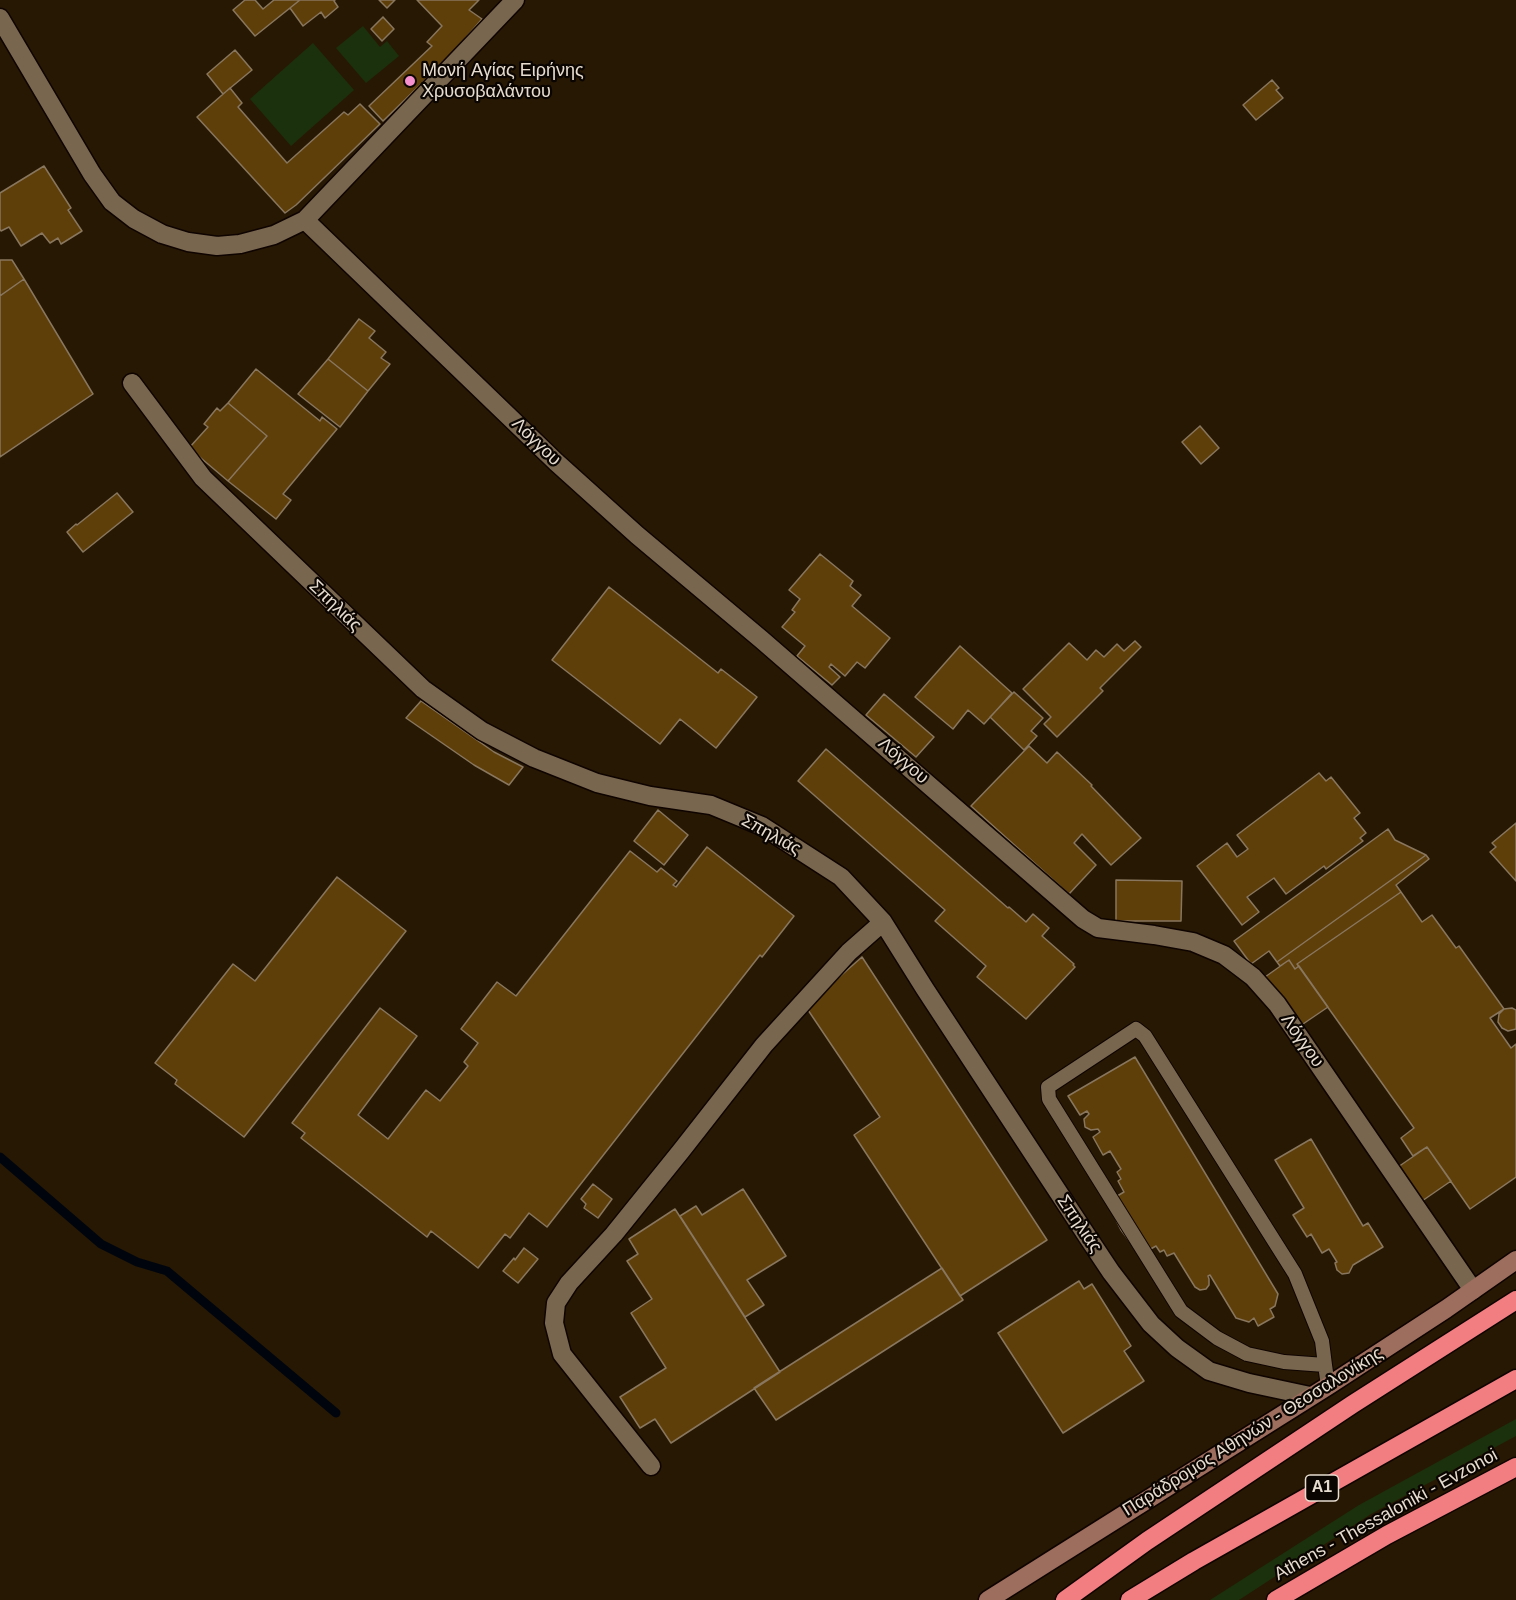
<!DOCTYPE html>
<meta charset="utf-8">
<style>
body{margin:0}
canvas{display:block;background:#271803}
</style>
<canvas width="1516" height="1600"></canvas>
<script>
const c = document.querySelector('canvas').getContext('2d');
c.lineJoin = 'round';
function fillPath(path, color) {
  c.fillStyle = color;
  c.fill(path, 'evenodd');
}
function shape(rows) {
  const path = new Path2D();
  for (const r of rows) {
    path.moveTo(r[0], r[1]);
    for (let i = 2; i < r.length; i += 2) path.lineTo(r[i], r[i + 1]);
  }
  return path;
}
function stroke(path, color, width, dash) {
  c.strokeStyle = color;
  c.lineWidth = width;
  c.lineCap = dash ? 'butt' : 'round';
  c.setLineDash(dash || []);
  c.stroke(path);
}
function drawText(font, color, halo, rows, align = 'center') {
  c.font = font + ' Helvetica,sans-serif';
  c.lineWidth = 4.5;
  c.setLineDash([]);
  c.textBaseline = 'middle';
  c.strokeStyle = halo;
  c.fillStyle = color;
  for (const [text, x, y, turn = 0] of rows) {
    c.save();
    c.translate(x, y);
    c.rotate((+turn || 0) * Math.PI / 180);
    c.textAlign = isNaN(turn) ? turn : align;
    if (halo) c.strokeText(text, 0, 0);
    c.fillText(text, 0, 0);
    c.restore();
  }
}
const green = shape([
 [363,26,380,47,387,41,399,56,366,83,336,48],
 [313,43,354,90,291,146,250,99],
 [1516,1419,1516,1436,1371,1514,1239,1600,1210,1600,1359,1505]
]);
const stream = shape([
 [0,1157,101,1244,137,1262,167,1271,336,1413]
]);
const building = shape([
 [245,0,255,0,263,9,274,0,300,0,255,36,233,10,245,0],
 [300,0,335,0,334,1,338,7,325,18,321,12,303,26,290,8,300,0],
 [379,0,395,0,387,8,379,0],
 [417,0,479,0,469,10,482,19,451,55,383,121,369,106,432,46,427,42,442,26,417,0],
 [383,17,394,29,382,41,371,29,383,17],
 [235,50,252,70,223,94,207,74,235,50],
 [1272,80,1279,88,1276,90,1283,98,1256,120,1243,105,1272,80],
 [230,88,242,103,238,107,287,163,344,112,348,115,360,104,380,124,296,205,285,213,197,117,230,88],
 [44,166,71,208,68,210,82,231,61,244,58,238,50,243,42,233,21,246,9,227,1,231,0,229,0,193,44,166],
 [0,260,12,260,24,279,0,296,0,260],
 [24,279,93,394,0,457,0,296,24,279],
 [359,319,375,331,369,338,386,352,381,358,390,364,368,391,328,359,359,319],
 [328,359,368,391,340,427,298,394,328,359],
 [256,369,320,421,322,417,337,429,283,494,291,500,276,519,228,481,267,436,228,403,256,369],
 [228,403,267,436,228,481,189,448,208,427,204,424,217,408,220,411,228,403],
 [1200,426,1219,448,1201,464,1182,442,1200,426],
 [117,493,133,512,83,552,67,532,76,524,77,525,117,493],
 [820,554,853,581,850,586,861,595,852,606,890,638,865,668,857,662,845,676,831,664,829,667,840,677,832,685,797,656,805,646,782,627,795,612,792,610,800,599,789,590,820,554],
 [609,587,718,673,721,669,757,697,716,748,680,719,660,744,552,660,609,587],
 [1135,641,1141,647,1100,688,1103,691,1057,737,1044,724,1051,717,1023,689,1069,643,1087,660,1096,650,1104,657,1117,644,1124,651,1135,641],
 [960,646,1012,693,984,724,968,710,953,729,915,697,960,646],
 [1014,692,1043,718,1031,731,1037,736,1024,750,990,717,1014,692],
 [884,694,934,737,916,757,866,715,884,694],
 [421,701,494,752,523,767,509,785,474,765,406,718,421,701],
 [1029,746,1047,763,1057,752,1092,785,1091,786,1141,838,1111,865,1082,834,1074,843,1096,865,1069,894,971,806,1029,746],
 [826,749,1008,908,1009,907,1026,922,1033,914,1049,928,1042,936,1074,964,1073,965,1075,967,1026,1019,977,977,986,966,935,921,945,910,798,781,826,749],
 [1319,773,1326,781,1331,777,1360,813,1354,818,1366,833,1360,838,1363,841,1326,869,1324,866,1286,894,1274,878,1247,897,1259,912,1242,925,1197,866,1227,843,1237,857,1248,849,1237,835,1319,773],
 [658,810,688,835,664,865,634,841,658,810],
 [1516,823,1516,881,1490,852,1496,847,1492,843,1516,823],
 [1388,829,1395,840,1426,855,1277,962,1269,951,1251,964,1234,941,1388,829],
 [707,847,794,916,762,957,760,955,547,1227,529,1213,510,1238,505,1234,478,1268,431,1231,427,1237,301,1138,305,1133,292,1123,380,1008,417,1036,358,1115,388,1139,426,1090,440,1101,468,1066,464,1062,478,1043,461,1029,497,982,516,996,630,851,657,872,661,868,677,881,673,885,676,887,707,847],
 [1426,855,1429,859,1396,885,1401,892,1297,964,1299,966,1295,969,1289,960,1280,966,1277,962,1426,855],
 [337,877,406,931,244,1137,175,1084,177,1080,155,1063,233,964,255,981,337,877],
 [1116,880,1182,881,1181,921,1116,921,1116,880],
 [1401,892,1422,922,1432,915,1456,948,1459,946,1504,1009,1490,1018,1511,1048,1516,1044,1516,1177,1470,1209,1427,1147,1413,1156,1401,1138,1414,1128,1297,964,1401,892],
 [862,957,1047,1240,960,1296,854,1135,880,1117,808,1010,837,979,862,957],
 [1289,960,1295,969,1299,966,1328,1007,1300,1026,1265,977,1289,960],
 [1512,1008,1516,1010,1516,1029,1508,1031,1502,1028,1498,1022,1499,1014,1504,1009,1512,1008],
 [1135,1057,1278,1294,1275,1306,1270,1309,1274,1317,1258,1326,1254,1318,1249,1322,1236,1318,1210,1275,1208,1276,1209,1279,1209,1285,1206,1289,1200,1290,1195,1287,1174,1253,1167,1256,1164,1250,1160,1252,1156,1246,1140,1255,1121,1230,1107,1202,1124,1192,1118,1181,1121,1179,1117,1172,1121,1169,1110,1151,1103,1155,1093,1137,1100,1132,1098,1129,1091,1130,1085,1127,1084,1119,1089,1114,1087,1111,1080,1115,1068,1096,1135,1057],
 [1311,1139,1363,1226,1368,1223,1383,1247,1353,1265,1349,1273,1342,1274,1337,1270,1335,1263,1337,1262,1329,1249,1322,1253,1311,1234,1307,1237,1293,1215,1304,1208,1275,1160,1311,1139],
 [1427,1147,1451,1181,1422,1201,1398,1167,1427,1147],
 [593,1184,612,1199,598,1218,584,1208,586,1204,581,1199,593,1184],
 [743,1189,786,1256,747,1280,764,1305,745,1317,680,1216,696,1206,702,1215,743,1189],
 [675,1209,780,1372,671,1443,655,1419,640,1428,620,1397,666,1368,631,1313,652,1299,627,1261,638,1254,629,1239,675,1209],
 [524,1248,538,1259,518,1283,503,1271,514,1258,515,1260,524,1248],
 [942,1268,963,1300,776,1420,754,1388,942,1268],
 [1079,1281,1084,1289,1092,1284,1131,1346,1124,1351,1144,1381,1063,1433,998,1333,1079,1281]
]);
const lane = shape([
 [1325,1365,1284,1362,1247,1354,1217,1338,1181,1311,1049,1099,1048,1087,1136,1029,1145,1036,1295,1274,1322,1341,1325,1365,1328,1386]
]);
const street = shape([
 [0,18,92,174,112,202,134,219,162,234,188,242,217,246,240,244,274,235,305,220,515,0],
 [305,220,556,462,637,535,762,640,1083,919,1098,928,1154,935,1193,942,1224,955,1253,977,1277,1004,1473,1290],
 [132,383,203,478,423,689,482,731,534,758,597,783,650,796,711,805,762,826,841,877,883,922,925,989,1089,1239,1111,1272,1151,1324,1177,1348,1209,1371,1249,1383,1310,1396],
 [651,1466,562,1354,554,1323,556,1303,569,1283,614,1234,681,1151,764,1045,849,952,883,922]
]);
const secondary = shape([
 [988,1600,1328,1386,1446,1309,1516,1260]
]);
const highway = shape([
 [1065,1600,1147,1541,1353,1404,1516,1300],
 [1130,1600,1194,1561,1516,1379],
 [1276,1600,1387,1535,1516,1467]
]);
const markers = [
 [410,81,6,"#f790ce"]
];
const shields = [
 [1322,1488,33]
];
const shieldNames = [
 ["Α1",1322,1488]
];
const poiNames = [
 ["Μονή Αγίας Ειρήνης",422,71],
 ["Χρυσοβαλάντου",422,92]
];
const streetNames = [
 ["Λόγγου",536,442,44],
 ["Σπηλιάς",335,606,44],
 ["Λόγγου",903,761,41],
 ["Σπηλιάς",771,835,29],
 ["Λόγγου",1302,1041,55],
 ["Σπηλιάς",1079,1224,56],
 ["Παράδρομος Αθηνών - Θεσσαλονίκης",1253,1432,-32],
 ["Athens - Thessaloniki - Evzonoi",1386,1515,-29]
];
fillPath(green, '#1b300c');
stroke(stream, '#00050d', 9);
fillPath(building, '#5e3e09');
stroke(building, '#88765e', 1.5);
stroke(lane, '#0f0400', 16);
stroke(street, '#0f0400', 21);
stroke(secondary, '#0f0400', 21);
stroke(highway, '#0f0400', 21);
stroke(lane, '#78664f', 14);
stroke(street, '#78664f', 18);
stroke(secondary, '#9d6d5e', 18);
stroke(highway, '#f27e82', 18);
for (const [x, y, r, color] of markers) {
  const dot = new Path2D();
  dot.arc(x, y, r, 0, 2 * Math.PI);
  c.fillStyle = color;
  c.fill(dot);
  stroke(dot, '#0b0501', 2);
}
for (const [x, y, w] of shields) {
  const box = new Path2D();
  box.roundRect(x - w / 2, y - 13, w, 26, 4.5);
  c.fillStyle = '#0b0501';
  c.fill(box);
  stroke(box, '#e6dccf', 1.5);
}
drawText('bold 16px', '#e6dccf', null, shieldNames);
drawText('18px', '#e6dccf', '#0b0501', poiNames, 'left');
drawText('18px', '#e6dccf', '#0b0501', streetNames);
</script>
